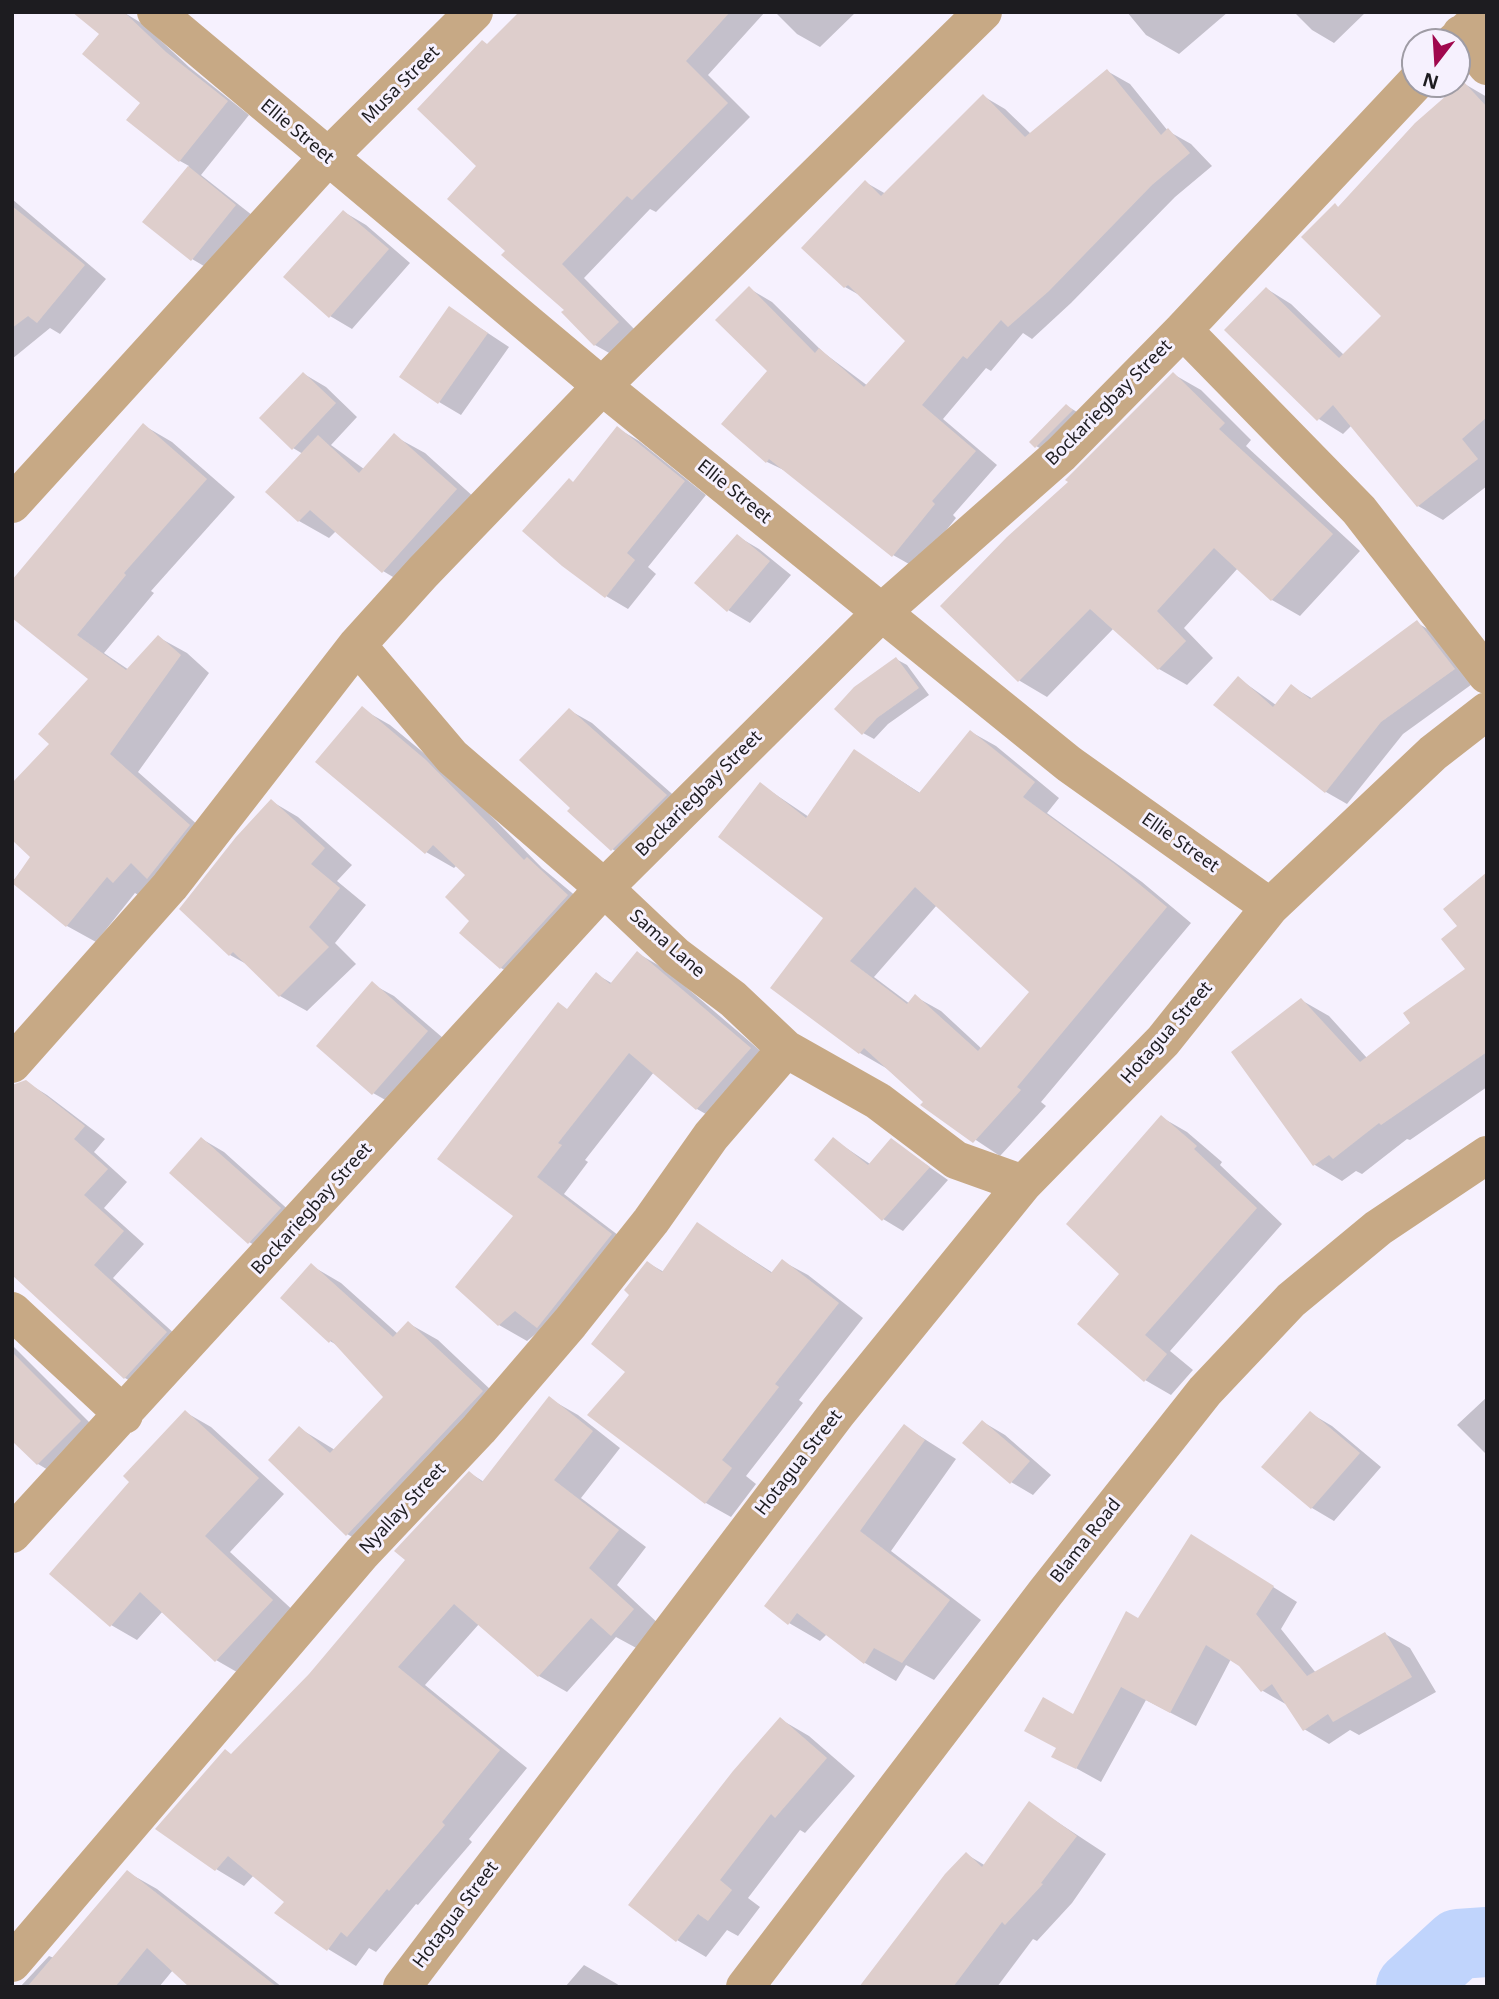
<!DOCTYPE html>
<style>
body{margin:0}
#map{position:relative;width:1499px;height:1999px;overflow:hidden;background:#f6f1fe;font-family:"Noto Sans",sans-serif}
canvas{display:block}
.frame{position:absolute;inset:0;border:14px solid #1d1c20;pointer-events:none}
.north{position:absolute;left:1401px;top:28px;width:70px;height:70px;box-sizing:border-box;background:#f6f1fe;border:2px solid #9f9ca5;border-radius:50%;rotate:197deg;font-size:19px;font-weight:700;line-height:28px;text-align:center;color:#1d1c20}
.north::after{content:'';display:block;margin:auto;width:24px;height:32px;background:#a0084e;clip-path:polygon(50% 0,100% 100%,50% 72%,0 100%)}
</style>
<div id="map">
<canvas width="1499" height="1999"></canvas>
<div class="frame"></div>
<div class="north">N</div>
</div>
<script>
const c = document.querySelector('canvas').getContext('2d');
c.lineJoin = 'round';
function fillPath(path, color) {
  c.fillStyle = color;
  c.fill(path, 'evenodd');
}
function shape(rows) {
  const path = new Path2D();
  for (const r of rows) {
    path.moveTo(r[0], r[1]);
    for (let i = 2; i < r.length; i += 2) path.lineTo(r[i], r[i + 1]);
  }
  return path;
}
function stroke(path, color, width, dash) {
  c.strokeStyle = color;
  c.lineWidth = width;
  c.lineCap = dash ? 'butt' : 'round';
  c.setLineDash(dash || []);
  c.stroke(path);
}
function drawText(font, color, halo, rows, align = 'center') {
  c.font = font + ' "Noto Sans",sans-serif';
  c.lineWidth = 6;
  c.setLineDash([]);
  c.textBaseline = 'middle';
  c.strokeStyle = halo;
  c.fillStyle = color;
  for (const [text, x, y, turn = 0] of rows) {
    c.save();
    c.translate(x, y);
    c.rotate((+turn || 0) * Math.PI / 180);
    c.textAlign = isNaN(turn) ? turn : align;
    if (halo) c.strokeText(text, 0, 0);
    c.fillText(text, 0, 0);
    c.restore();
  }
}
const shadow = shape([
 [123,12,143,24,189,67,249,115,201,175,257,219,214,272,192,259,145,221,189,166,180,161,142,103],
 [521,12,765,12,708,75,750,117,656,212,650,209,584,278,641,336,618,358,595,345,566,310,508,250,479,165,488,45],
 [775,12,856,12,820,47,797,34],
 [1127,12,1228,12,1179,54,1146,35],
 [1294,12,1366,12,1334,43,1312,30],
 [1107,71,1130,84,1168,131,1191,144,1212,166,1175,197,1071,303,1032,339,1023,333,991,371,986,368,943,419,997,465,953,515,956,518,916,568,893,555,790,473,767,462,769,371,750,289,772,302,824,353,868,386,907,341,863,297,845,287,865,182,886,194,983,96,1005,109,1031,134],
 [1463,83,1487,97,1487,486,1443,520,1418,506,1352,425,1343,434,1319,419,1267,289,1291,304,1344,355,1383,316,1335,205,1339,208],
 [12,199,106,279,60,334,50,328,12,359],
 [344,212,366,225,410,263,352,329,330,316],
 [450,308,509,347,461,415,439,402],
 [304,374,326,387,357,417,331,445,364,469,394,436,425,453,486,508,413,589,383,571,336,531,329,538,299,521,303,454,293,448],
 [1173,374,1201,390,1251,440,1246,446,1360,551,1300,616,1272,600,1238,568,1184,628,1213,658,1187,685,1159,669,1114,628,1047,697,1020,681,942,606,1070,482],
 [1067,406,1077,412,1047,452,1036,446],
 [143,425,172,442,235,497,151,591,154,593,104,653,129,670,158,637,187,653,209,673,138,772,217,842,143,898,135,893,96,942,67,926,13,881,32,857,52,744,91,679,12,616],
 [617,428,639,441,706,495,648,567,656,574,628,609,606,596,574,483],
 [737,536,759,549,791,575,750,623,728,610],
 [1417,623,1439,635,1475,682,1403,734,1347,804,1326,792,1238,678,1276,705,1291,686,1313,699],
 [896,659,907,665,929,695,888,724,874,739,863,733],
 [362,709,390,725,454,778,542,868,595,912,529,984,501,968,472,921,467,875,457,865,454,868,426,852],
 [569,710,592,723,688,808,634,862,612,849,572,807],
 [971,732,996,746,1059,798,1047,813,1142,882,1191,923,1041,1102,1046,1106,1000,1156,923,1105,926,1102,886,1068,860,1053,773,988,826,918,760,784,809,817,855,751,920,793],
 [937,905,1032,992,982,1049,941,1011,916,997,910,1004,874,977],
 [271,801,298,817,352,865,337,881,366,905,335,943,356,964,307,1011,280,996,250,966,230,955],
 [1487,875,1487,1087,1410,1140,1407,1139,1362,1174,1356,1171,1342,1181,1315,1165,1301,1000,1329,1016,1367,1058,1412,1023,1468,970,1459,926],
 [637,953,665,969,778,1066,725,1125,697,1109,654,1072,585,1160,588,1162,564,1194,639,1251,527,1341,499,1325,515,1216,568,1010,596,974,613,984],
 [372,984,394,996,450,1044,396,1106,373,1093],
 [26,1082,47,1095,105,1139,94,1152,127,1182,104,1208,144,1244,113,1278,187,1345,146,1390,125,1378,12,1273],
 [1161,1117,1187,1132,1222,1162,1220,1165,1282,1224,1170,1351,1193,1370,1171,1395,1145,1380,1121,1274],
 [202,1139,224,1152,302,1222,272,1255,249,1242],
 [833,1139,870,1164,891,1140,948,1180,903,1231,883,1219],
 [697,1224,773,1273,782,1261,808,1275,863,1318,799,1400,803,1403,746,1476,756,1484,731,1517,706,1503,590,1414,627,1372,632,1294,648,1263,664,1272],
 [312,1266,341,1283,398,1334,408,1323,438,1340,511,1409,377,1551,347,1534,299,1428,335,1450,386,1397,340,1347,330,1341],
 [12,1345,102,1435,60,1477,38,1464,12,1439],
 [1487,1397,1487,1455,1457,1425],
 [550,1399,578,1415,620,1448,581,1498,646,1547,617,1585,661,1626,640,1650,616,1637,567,1692,539,1676,479,1624,425,1685,527,1768,469,1839,472,1842,418,1905,416,1904,376,1952,369,1948,356,1966,328,1949,286,1902,254,1875,244,1886,216,1869,233,1755,310,1676,407,1560,470,1473,484,1482],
 [185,1412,211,1427,284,1494,230,1552,298,1615,242,1675,216,1660,163,1611,137,1640,111,1625,132,1482],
 [1310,1413,1332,1426,1381,1467,1334,1521,1312,1508,1264,1467],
 [983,1422,1005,1435,1051,1475,1033,1495,1011,1482],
 [904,1426,956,1459,891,1551,981,1620,934,1680,906,1665,896,1681,865,1663,827,1634,820,1641,789,1623],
 [1216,1551,1297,1602,1281,1629,1316,1673,1385,1634,1410,1648,1436,1692,1359,1735,1350,1730,1329,1744,1304,1729,1289,1706,1263,1691,1240,1664,1231,1659,1196,1726,1146,1700,1101,1782,1054,1756,1074,1716,1139,1620],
 [780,1719,809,1736,855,1776,805,1833,800,1830,748,1898,760,1907,738,1936,727,1930,706,1957,677,1940],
 [1030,1804,1106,1854,1072,1903,1037,1941,1033,1939,997,1987,868,1987,966,1854,986,1866],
 [127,1872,157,1889,282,1987,192,1987,173,1970,159,1987,20,1987,49,1956,54,1958],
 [584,1965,617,1984,621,1987,565,1987]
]);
const river = shape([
 [1411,1987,1458,1944,1487,1942]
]);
const building = shape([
 [72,12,124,12,166,52,228,101,179,162,126,120,140,103,82,54,99,34],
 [519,12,730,12,686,61,728,103,632,200,627,196,562,264,619,322,594,346,561,312,564,310,501,255,505,251,447,199,476,166,417,109,482,40,487,44],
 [1107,69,1161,135,1168,128,1190,153,1152,185,1049,291,1008,327,1001,320,967,359,963,356,922,405,976,451,932,501,935,504,892,557,769,459,766,463,721,424,767,371,715,320,749,286,815,353,819,348,864,387,905,341,848,285,844,288,801,248,865,180,881,196,983,94,1025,137],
 [1463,81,1487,107,1487,417,1462,439,1478,459,1417,507,1333,405,1317,421,1224,330,1266,287,1339,358,1381,316,1301,237,1335,203,1338,207,1415,123],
 [188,166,236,205,191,261,142,222],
 [12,206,85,265,37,323,28,316,12,328],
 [343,210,389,249,329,318,283,277],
 [449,306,488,333,438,404,399,377],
 [303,372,336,403,292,450,259,418],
 [1173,372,1225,423,1219,429,1333,534,1271,601,1214,548,1157,611,1186,641,1158,670,1090,609,1018,682,940,606,1007,537,1068,482,1065,480],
 [1066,404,1073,410,1035,448,1029,442],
 [143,423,207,479,124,573,126,575,77,635,126,670,158,635,181,655,110,754,190,825,147,879,131,863,113,883,107,877,66,927,12,883,30,857,12,840,12,783,49,744,38,734,88,679,12,618,12,580],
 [617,426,685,481,627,553,635,560,605,598,562,566,522,531,569,478,573,482],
 [394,433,457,489,382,573,310,510,298,522,265,492,318,435,359,473],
 [737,534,770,561,727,612,694,583],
 [1417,620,1455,669,1381,722,1325,793,1213,705,1238,676,1273,707,1291,684,1310,699],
 [896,657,919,688,877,718,862,735,834,709,854,687],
 [362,706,426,760,524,860,527,857,568,895,500,969,459,933,469,921,445,897,465,875,433,845,425,854,315,762],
 [569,708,667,795,611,851,567,811,570,808,519,760],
 [970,730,1035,782,1023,797,1116,865,1167,907,1017,1087,1021,1090,973,1143,920,1105,923,1102,864,1048,859,1054,770,988,823,918,718,837,760,782,806,818,854,749,919,793],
 [915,887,1029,992,978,1051,915,994,907,1004,850,961],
 [271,799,325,848,311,864,340,888,309,927,329,947,279,997,233,952,229,956,179,909,236,837],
 [1487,872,1487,1052,1381,1125,1379,1123,1333,1159,1329,1155,1313,1166,1231,1052,1301,998,1360,1062,1410,1023,1403,1013,1465,969,1441,939,1457,926,1443,909],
 [637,951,751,1048,696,1110,629,1053,558,1143,562,1145,537,1177,612,1234,537,1328,515,1311,498,1326,455,1287,513,1216,437,1159,558,1002,567,1009,596,972,610,984],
 [372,981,428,1031,372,1095,316,1046],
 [26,1080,85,1126,74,1139,108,1169,84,1195,124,1231,94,1265,167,1332,124,1379,12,1275,12,1085],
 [1161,1115,1197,1146,1194,1149,1257,1208,1145,1335,1167,1354,1144,1382,1077,1324,1119,1274,1066,1224],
 [201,1137,281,1208,248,1244,169,1173],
 [833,1137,868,1165,891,1138,930,1167,882,1221,814,1160],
 [697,1222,771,1273,782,1259,839,1303,775,1384,779,1387,722,1460,732,1468,705,1504,587,1415,625,1372,591,1344,629,1295,624,1290,647,1261,662,1272],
 [311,1263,393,1337,408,1321,483,1391,346,1536,268,1460,299,1426,330,1453,383,1397,331,1340,329,1343,280,1298],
 [12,1352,81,1421,37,1465,12,1441],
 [549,1396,593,1431,554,1480,619,1530,589,1568,634,1609,611,1636,591,1618,538,1677,454,1604,398,1667,500,1750,442,1822,445,1825,389,1891,387,1889,347,1937,341,1932,327,1951,274,1913,284,1902,228,1856,215,1871,155,1829,225,1749,231,1754,309,1674,405,1560,394,1551,469,1471,482,1482],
 [185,1410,259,1478,205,1536,273,1600,215,1662,140,1592,110,1627,49,1574,129,1482,123,1476],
 [1310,1411,1360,1453,1311,1509,1261,1467],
 [982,1420,1030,1461,1010,1484,962,1443],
 [904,1424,925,1440,860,1531,950,1600,902,1663,874,1648,864,1664,797,1613,788,1625,764,1606],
 [1191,1534,1274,1586,1256,1614,1307,1676,1385,1632,1412,1677,1333,1722,1328,1714,1303,1731,1272,1684,1261,1692,1239,1666,1206,1645,1170,1713,1121,1687,1076,1769,1051,1757,1056,1748,1024,1731,1043,1697,1073,1714,1126,1611,1138,1618],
 [780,1717,827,1758,775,1818,771,1814,720,1880,732,1890,708,1921,698,1914,676,1942,628,1905,733,1771],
 [1029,1801,1077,1836,1041,1883,1043,1884,1005,1925,1002,1922,953,1987,859,1987,945,1874,966,1852,982,1867],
 [127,1870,277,1987,189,1987,147,1948,115,1987,27,1987]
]);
const minor = shape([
 [156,12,602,386,1069,764,1270,907,1163,1041,1023,1184,837,1413,402,1987],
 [1461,34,1487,66],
 [1454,42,1487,12],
 [1183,330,1359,510,1487,675],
 [12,504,327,158,474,12],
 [357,645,452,757,604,888,676,956,733,999,786,1049,878,1101,956,1160,1023,1184],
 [1270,907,1433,753,1487,711],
 [12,1064,170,886,357,645,423,572,602,386,983,12],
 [12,1311,124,1415],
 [12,1534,604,888,883,611,1061,454,1183,330,1415,83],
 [12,1963,362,1553,479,1429,570,1323,651,1221,711,1136,786,1049]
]);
const tertiary = shape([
 [745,1987,1046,1592,1205,1391,1291,1300,1378,1228,1487,1155]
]);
const streetNames = [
 ["Musa Street",401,85,-45],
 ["Ellie Street",297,132,40],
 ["Bockariegbay Street",1109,403,-45],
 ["Ellie Street",734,492,39],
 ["Bockariegbay Street",699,794,-45],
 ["Ellie Street",1180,843,35],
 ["Sama Lane",667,944,41],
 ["Hotagua Street",1167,1033,-49],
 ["Bockariegbay Street",312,1209,-48],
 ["Hotagua Street",799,1463,-52],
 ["Nyallay Street",403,1509,-47],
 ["Blama Road",1086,1541,-52],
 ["Hotagua Street",456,1915,-53]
];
fillPath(shadow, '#0003');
stroke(river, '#c0d4fc', 70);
fillPath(building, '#dececc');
stroke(minor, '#c7a985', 38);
stroke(tertiary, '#c7a985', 38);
drawText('18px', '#1d1c20', '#f6f1fe', streetNames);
</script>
